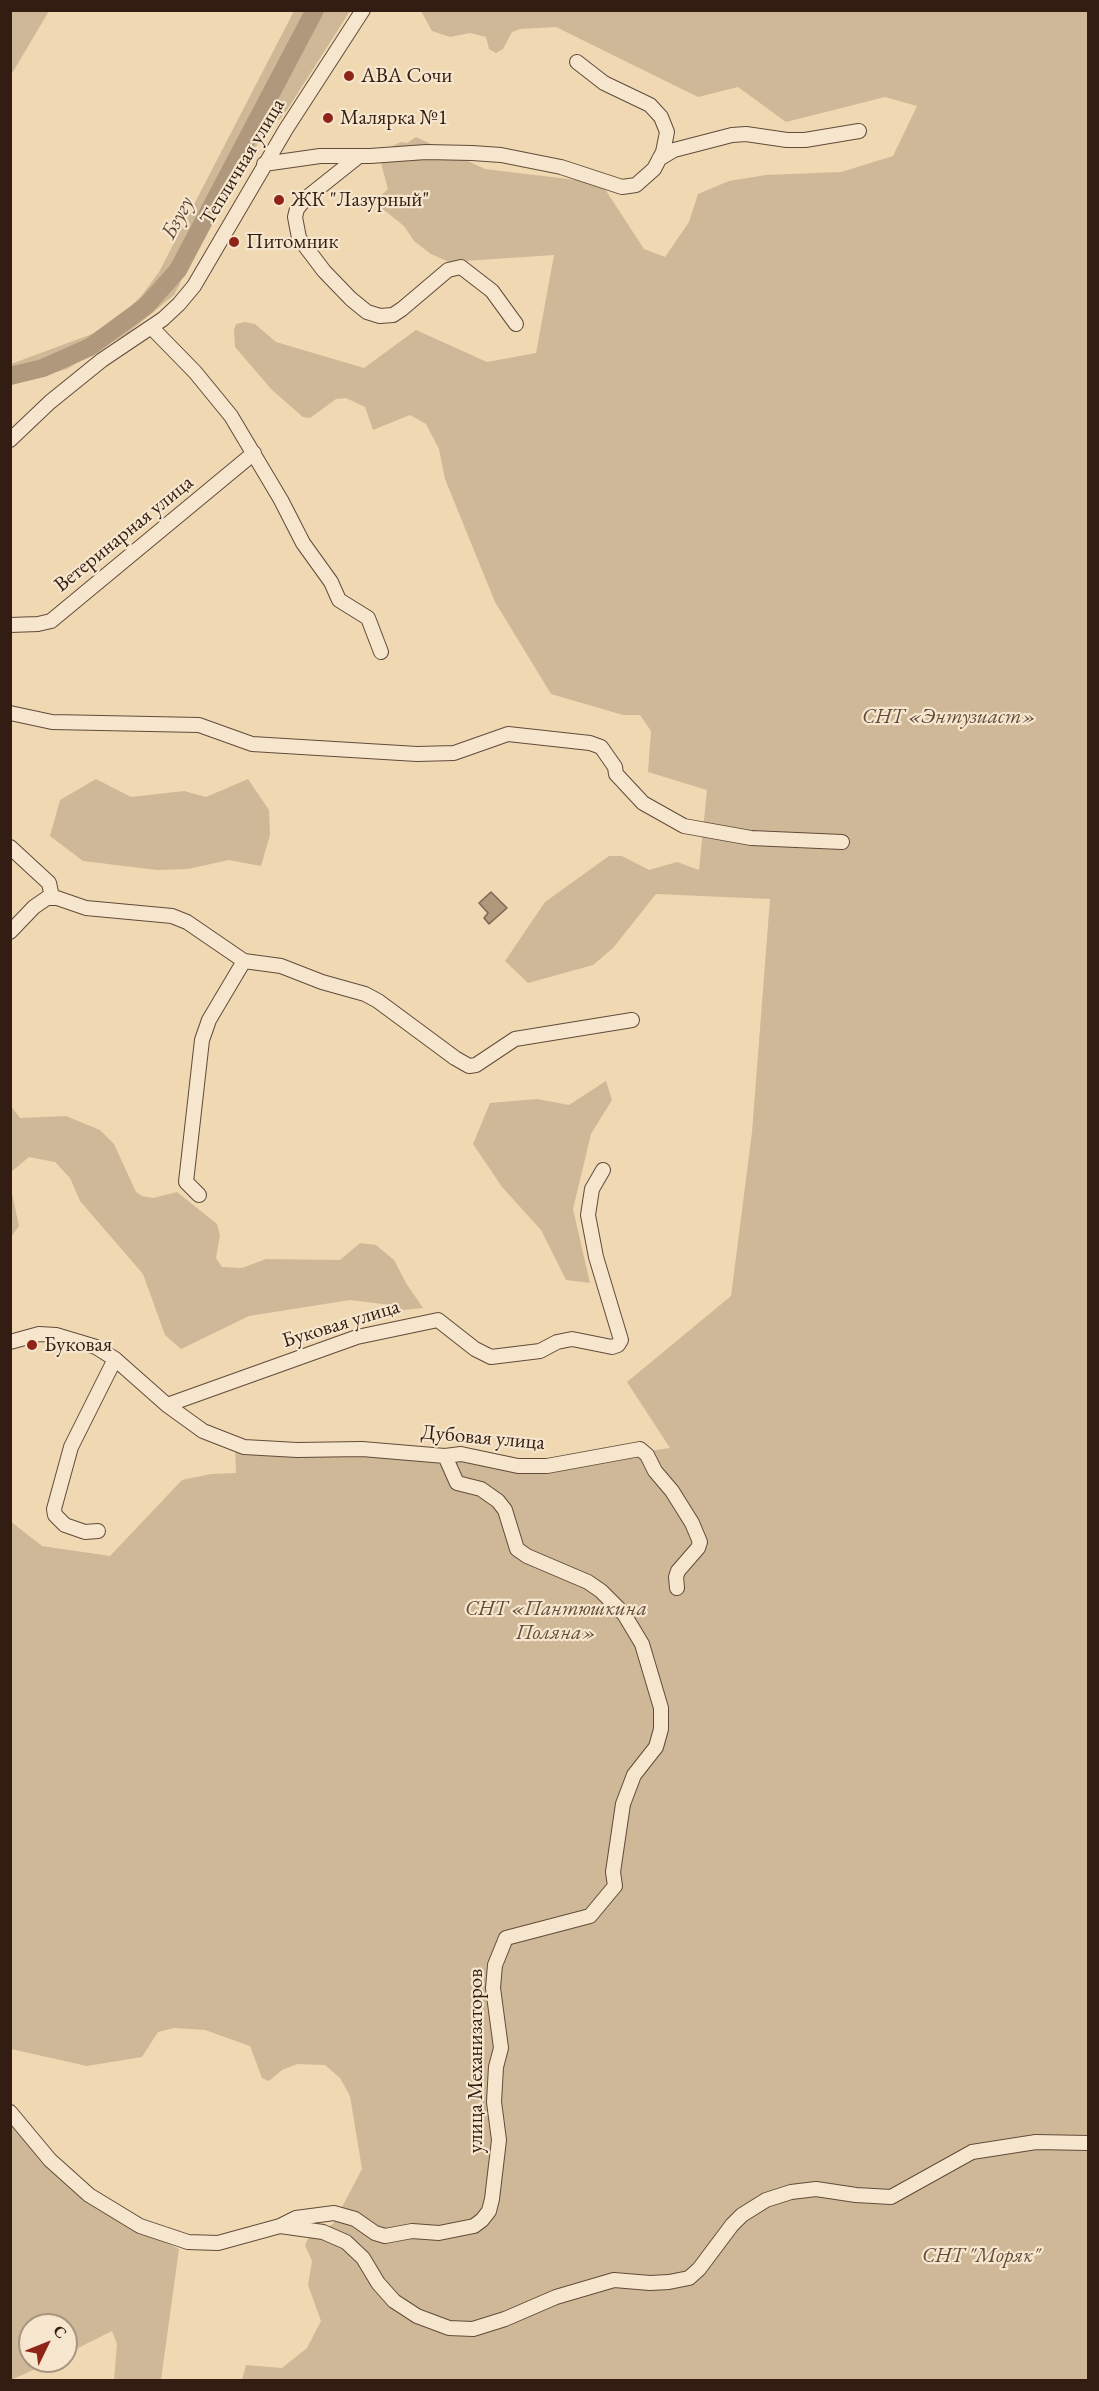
<!DOCTYPE html>
<meta charset="utf-8">
<style>
body{margin:0}
#map{position:relative;width:1099px;height:2391px;overflow:hidden;background:#efd8b2;font-family:"EB Garamond",serif}
canvas{display:block}
.frame{position:absolute;inset:0;border:12px solid #331c12;pointer-events:none}
.north{position:absolute;left:18px;top:2313px;width:60px;height:60px;box-sizing:border-box;background:#f5e6cd;border:2px solid #a79582;border-radius:50%;rotate:47deg;font-size:16px;font-weight:700;line-height:24px;text-align:center;color:#331c12}
.north::after{content:'';display:block;margin:auto;width:21px;height:27px;background:#8f2418;clip-path:polygon(50% 0,100% 100%,50% 72%,0 100%)}
</style>
<div id="map">
<canvas width="1099" height="2391"></canvas>
<div class="frame"></div>
<div class="north">С</div>
</div>
<script>
const c = document.querySelector('canvas').getContext('2d');
c.lineJoin = 'round';
function fillPath(path, color) {
  c.fillStyle = color;
  c.fill(path, 'evenodd');
}
function shape(rows) {
  const path = new Path2D();
  for (const r of rows) {
    path.moveTo(r[0], r[1]);
    for (let i = 2; i < r.length; i += 2) path.lineTo(r[i], r[i + 1]);
  }
  return path;
}
function stroke(path, color, width, dash) {
  c.strokeStyle = color;
  c.lineWidth = width;
  c.lineCap = dash ? 'butt' : 'round';
  c.setLineDash(dash || []);
  c.stroke(path);
}
function drawText(font, color, halo, rows, align = 'center') {
  c.font = font + ' "EB Garamond",serif';
  c.lineWidth = 4.5;
  c.setLineDash([]);
  c.textBaseline = 'middle';
  c.strokeStyle = halo;
  c.fillStyle = color;
  for (const [text, x, y, turn = 0] of rows) {
    c.save();
    c.translate(x, y);
    c.rotate((+turn || 0) * Math.PI / 180);
    c.textAlign = isNaN(turn) ? turn : align;
    if (halo) c.strokeText(text, 0, 0);
    c.fillText(text, 0, 0);
    c.restore();
  }
}
const green = shape([
 [11,10,49,11,11,75,10,11],
 [294,11,350,11,287,110,279,120,273,118,225,199,200,226,182,268,180,284,174,295,129,332,67,369,11,385,11,364,92,334,116,321,142,295,159,272],
 [421,11,1088,11,1088,2380,242,2380,246,2365,282,2368,307,2348,321,2321,308,2285,312,2261,305,2245,310,2235,333,2224,362,2169,350,2096,340,2078,325,2065,297,2064,282,2070,269,2081,262,2078,250,2046,205,2030,174,2028,158,2032,142,2057,87,2066,11,2049,10,1521,42,1546,110,1556,182,1480,211,1474,236,1473,235,1445,468,1453,517,1469,670,1448,627,1382,731,1296,752,1132,770,899,656,894,613,948,593,965,528,983,505,961,545,902,609,856,622,856,649,870,677,862,699,870,707,790,648,772,651,731,640,715,623,715,551,694,495,602,445,479,439,449,426,424,410,415,373,430,365,407,346,398,336,399,310,418,303,417,272,390,235,347,234,330,236,324,245,322,255,324,276,342,364,368,416,330,487,362,536,353,554,255,449,262,431,254,414,241,404,226,374,202,388,189,381,163,388,148,401,142,407,143,416,137,485,169,601,183,644,249,665,257,689,222,698,194,729,181,766,175,841,172,893,156,917,106,885,97,786,122,738,87,698,97,556,27,520,29,512,32,503,49,496,53,489,49,486,37,470,33,450,37,432,31],
 [96,779,131,797,184,791,206,797,248,779,269,810,270,835,261,866,229,860,188,869,157,870,83,861,50,836,60,800],
 [606,1081,612,1100,591,1134,573,1209,590,1283,566,1280,541,1230,502,1187,473,1144,490,1103,537,1099,569,1105],
 [11,1106,20,1118,66,1116,100,1130,114,1144,136,1192,142,1196,153,1198,177,1192,217,1224,220,1235,216,1258,222,1267,242,1268,266,1259,340,1260,360,1243,376,1245,394,1260,406,1283,423,1308,394,1311,391,1305,350,1300,249,1316,181,1349,165,1335,143,1274,80,1201,70,1178,55,1162,29,1157,11,1172],
 [11,1189,19,1226,11,1237,10,1237],
 [10,2119,128,2225,179,2249,161,2380,114,2380,117,2344,112,2331,66,2354,66,2325,30,2325,30,2361,53,2361,11,2380]
]);
const water = shape([
 [491,892,507,908,489,924,484,918,488,913,479,903,491,892]
]);
const river = shape([
 [10,376,43,368,90,347,146,306,178,270,315,10]
]);
const minor = shape([
 [359,156,305,199,297,209,295,217,299,238,324,271,351,299,367,312,380,316,393,315,402,309,448,270,461,267,492,291,516,324],
 [659,159,674,150,732,135,746,134,787,140,805,140,859,131],
 [264,164,320,156,370,156,426,152,472,153,501,155,561,167,622,187,636,185,654,169,663,152,667,132,661,117,650,105,604,83,577,62],
 [151,327,195,372,231,416,281,500,303,543,331,582,339,600,368,618,381,652],
 [10,440,50,402,102,360,163,319,179,304,194,286,286,129,363,10],
 [10,625,38,624,51,621,254,453],
 [10,713,52,722,199,725,252,744,417,754,454,753,508,734,590,743,601,747,615,767,616,774,643,803,684,826,751,838,842,842],
 [10,847,49,883,52,897],
 [10,932,34,907,47,898,57,898,86,908,172,916,187,922,244,961,281,966,322,982,365,994,378,1001,455,1058,469,1066,476,1065,515,1039,632,1020],
 [199,1195,186,1182,202,1040,209,1020,244,961],
 [10,1342,39,1334,56,1335,96,1347,115,1359,167,1405,203,1431,244,1447,297,1450,362,1449,445,1456,461,1454,518,1466,547,1466,640,1449,647,1455,655,1471,672,1491,692,1523,700,1542,698,1548,678,1571,676,1577,677,1588],
 [167,1405,357,1337,438,1320,475,1349,491,1357,540,1351,557,1342,572,1339,612,1347,618,1345,621,1340,596,1257,588,1215,592,1189,603,1170],
 [98,1531,85,1532,65,1525,55,1515,54,1509,71,1447,115,1359],
 [10,2112,50,2160,89,2195,140,2226,188,2242,218,2243,280,2226,296,2218,334,2213,355,2219,375,2233,385,2236,412,2231,439,2233,474,2226,482,2220,489,2211,492,2199,499,2140,494,2102,496,2067,501,2048,493,1988,495,1965,506,1938,590,1916,615,1886,613,1872,623,1804,634,1775,656,1747,661,1729,661,1708,642,1644,624,1614,601,1591,588,1582,527,1556,517,1549,505,1510,498,1501,481,1489,457,1483,445,1456],
 [280,2226,323,2232,346,2242,363,2258,378,2283,394,2301,417,2316,449,2328,473,2329,505,2319,556,2297,614,2280,650,2283,669,2282,689,2278,699,2269,732,2225,742,2215,766,2200,791,2192,816,2189,856,2195,891,2197,972,2152,1036,2142,1088,2143]
]);
const markers = [
 [349,76,6,"#8f2418"],
 [328,118,6,"#8f2418"],
 [279,200,6,"#8f2418"],
 [234,242,6,"#8f2418"],
 [32,1345,6,"#8f2418"]
];
const poiNames = [
 ["АВА Сочи",361,76],
 ["Малярка №1",340,118],
 ["ЖК \"Лазурный\"",291,200],
 ["Питомник",246,242],
 ["Буковая",44,1345]
];
const streetNames = [
 ["Тепличная улица",243,162,-59],
 ["Ветеринарная улица",124,534,-39],
 ["Буковая улица",341,1324,-17],
 ["Дубовая улица",483,1438,5],
 ["улица Механизаторов",476,2061,-90]
];
const parkNames = [
 ["СНТ «Энтузиаст»",949,717],
 ["СНТ «Пантюшкина",556,1609],
 ["Поляна»",556,1633],
 ["СНТ \"Моряк\"",981,2256]
];
const waterNames = [
 ["Бзугу",178,218,-62]
];
fillPath(green, '#cfb897');
fillPath(water, '#af987c');
stroke(water, '#7d6652', 1.5);
stroke(river, '#af987c', 18);
stroke(minor, '#624b3a', 16);
stroke(minor, '#f5e6cd', 14);
for (const [x, y, r, color] of markers) {
  const dot = new Path2D();
  dot.arc(x, y, r, 0, 2 * Math.PI);
  c.fillStyle = color;
  c.fill(dot);
  stroke(dot, '#f5e6cd', 2);
}
drawText('21px', '#331c12', '#f5e6cd', poiNames, 'left');
drawText('21px', '#331c12', '#f5e6cd', streetNames);
drawText('italic 21px', '#624b3a', '#f5e6cd', parkNames);
drawText('italic 22px', '#5e4737', '#f5e6cd', waterNames);
</script>
